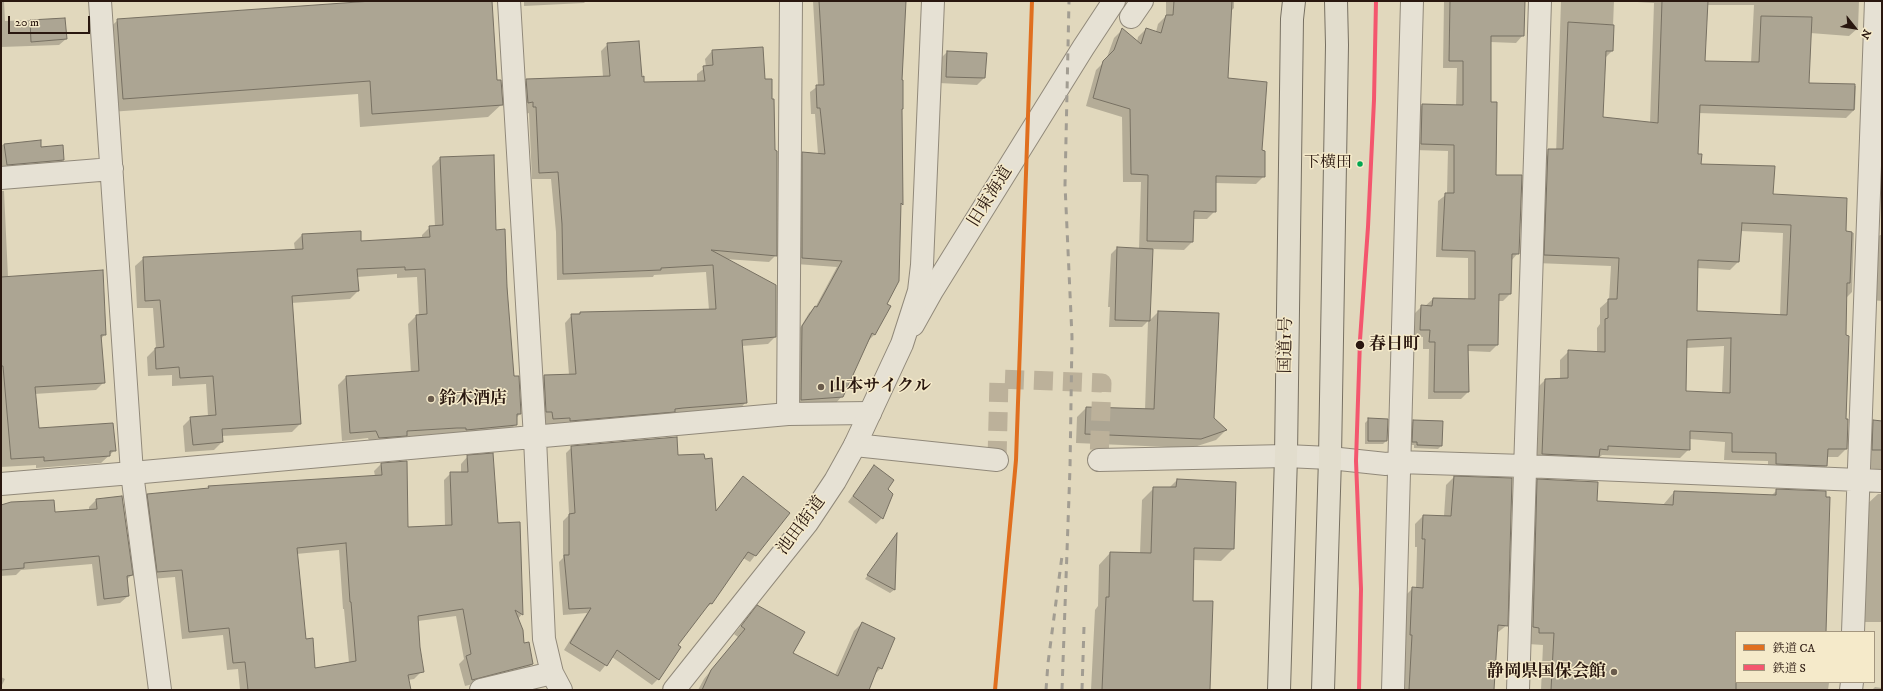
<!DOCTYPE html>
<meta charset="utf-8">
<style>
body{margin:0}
#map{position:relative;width:1883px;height:691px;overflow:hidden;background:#e1d8bd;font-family:"IM FELL DW Pica","Noto Serif JP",serif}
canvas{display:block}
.frame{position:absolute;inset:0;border:2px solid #29170f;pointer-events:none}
.legend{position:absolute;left:1735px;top:631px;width:140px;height:52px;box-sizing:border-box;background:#f5eaca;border:1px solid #a3967f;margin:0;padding:5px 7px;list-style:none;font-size:12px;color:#29170f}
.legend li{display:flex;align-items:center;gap:8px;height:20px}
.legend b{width:20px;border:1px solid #a3967f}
.north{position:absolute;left:1835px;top:8px;width:40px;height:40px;-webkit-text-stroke:3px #f5eaca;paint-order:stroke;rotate:120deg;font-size:11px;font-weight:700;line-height:16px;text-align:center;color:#29170f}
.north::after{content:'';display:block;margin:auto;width:14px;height:18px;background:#29170f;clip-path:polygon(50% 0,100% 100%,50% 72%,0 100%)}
.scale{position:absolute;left:8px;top:16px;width:82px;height:18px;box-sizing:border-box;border:2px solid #29170f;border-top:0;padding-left:5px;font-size:12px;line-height:14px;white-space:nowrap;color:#29170f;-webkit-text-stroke:3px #f5eaca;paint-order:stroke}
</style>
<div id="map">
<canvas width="1883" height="691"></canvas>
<div class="frame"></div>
<ul class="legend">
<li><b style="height:5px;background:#e06f1f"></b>鉄道 CA</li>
<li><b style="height:5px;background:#f4566e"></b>鉄道 S</li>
</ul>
<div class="north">N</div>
<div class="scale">20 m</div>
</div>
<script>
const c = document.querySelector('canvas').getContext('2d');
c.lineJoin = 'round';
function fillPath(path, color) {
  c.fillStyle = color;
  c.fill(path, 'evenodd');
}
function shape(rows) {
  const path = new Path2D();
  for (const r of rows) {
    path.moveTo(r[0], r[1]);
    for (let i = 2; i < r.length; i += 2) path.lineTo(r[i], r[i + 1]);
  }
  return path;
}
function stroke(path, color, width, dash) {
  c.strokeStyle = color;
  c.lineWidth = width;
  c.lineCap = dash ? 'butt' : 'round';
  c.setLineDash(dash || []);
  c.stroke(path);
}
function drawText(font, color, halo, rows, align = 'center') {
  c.font = font + ' "IM FELL DW Pica","Noto Serif JP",serif';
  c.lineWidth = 3;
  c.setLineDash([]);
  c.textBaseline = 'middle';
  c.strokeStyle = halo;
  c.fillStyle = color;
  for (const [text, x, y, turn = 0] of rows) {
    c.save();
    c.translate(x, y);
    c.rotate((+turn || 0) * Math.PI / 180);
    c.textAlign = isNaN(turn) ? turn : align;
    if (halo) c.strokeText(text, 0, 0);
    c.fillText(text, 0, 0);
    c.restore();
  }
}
const shadow = shape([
 [1,1,4,1,5,21,64,19,66,39,59,45,1,47],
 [386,1,491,1,496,81,502,104,488,117,360,127,358,94,110,112,104,33,118,20],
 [524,1,586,1,584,3,524,6],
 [813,1,907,1,905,4,901,110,902,204,900,207,886,304,875,334,869,340,842,396,836,403,795,406,797,333,809,313,816,306,837,267,796,264,797,159,803,153,818,154,815,114,811,114,810,92,818,86],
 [1166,1,1234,1,1234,8,1230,12,1227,79,1261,151,1264,176,1256,184,1215,183,1215,211,1207,219,1193,219,1192,242,1184,250,1152,249,1149,321,1158,312,1213,418,1226,430,1216,440,1191,448,1076,443,1077,417,1086,408,1145,410,1148,321,1142,327,1109,327,1110,307,1108,307,1111,254,1117,248,1139,249,1141,182,1123,182,1122,117,1086,106,1096,70,1106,60,1114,38,1122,30,1137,42,1138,37,1146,29,1156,32,1158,24,1166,16],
 [1444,1,1525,1,1523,35,1516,43,1490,42,1490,103,1495,176,1518,253,1511,261,1510,294,1503,301,1498,301,1497,345,1490,352,1468,351,1468,392,1461,399,1428,399,1429,349,1423,349,1423,337,1414,337,1415,313,1422,306,1425,306,1433,299,1468,300,1468,258,1436,257,1438,201,1447,194,1448,151,1414,150,1415,112,1422,105,1456,106,1457,68,1443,68],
 [1561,1,1614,1,1612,51,1605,58,1602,118,1650,123,1654,3,1620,1,1859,1,1858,28,1849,36,1810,33,1807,84,1856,86,1855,109,1846,118,1698,113,1697,155,1700,165,1772,195,1845,232,1854,233,1852,292,1846,298,1846,449,1838,457,1826,457,1826,466,1818,474,1768,472,1768,461,1724,460,1725,442,1689,439,1689,449,1680,458,1602,455,1590,465,1534,462,1537,388,1545,380,1560,379,1560,360,1569,351,1597,352,1597,328,1600,324,1600,308,1609,300,1611,266,1536,263,1540,164,1548,155,1556,155],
 [1707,5,1754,5,1751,63,1704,62],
 [1741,231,1783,233,1780,315,1696,312,1697,268,1730,270,1738,262],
 [1724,346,1722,394,1685,392,1686,348],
 [608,44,641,78,643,83,697,82,697,74,706,67,705,59,712,51,776,255,769,262,725,259,775,337,768,344,742,346,746,402,739,410,546,426,546,419,539,419,537,383,544,376,569,375,565,323,572,315,581,313,709,310,706,272,654,275,653,277,557,280,556,232,551,179,532,179,529,113,526,114,519,87,527,80,603,77,601,51],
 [947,52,984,78,977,85,939,83,940,59],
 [40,141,40,148,63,160,55,168,1,172,1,145],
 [440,158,495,231,504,230,511,353,520,414,516,418,516,424,508,432,371,446,368,438,342,441,338,385,346,377,411,373,408,324,416,316,419,316,417,277,397,278,397,274,357,277,358,291,350,299,291,303,300,424,292,432,222,436,222,442,214,450,185,452,183,426,191,418,208,416,206,384,172,386,172,375,148,376,147,357,156,348,153,308,137,308,135,266,144,258,295,250,294,243,302,235,360,242,422,239,422,235,430,227,435,227,432,166],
 [1,191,4,191,8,277,105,334,101,339,104,382,96,390,34,394,38,429,115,450,101,463,36,468,36,465,1,467],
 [1880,235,1882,235,1882,301,1871,300,1873,242],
 [1369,419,1386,441,1383,444,1365,444,1365,423],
 [1413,421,1441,446,1438,449,1414,448,1414,445,1409,445,1410,425],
 [1874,421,1882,422,1882,486,1867,479,1862,432],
 [572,447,677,456,715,512,743,477,788,513,750,562,743,558,711,604,704,609,676,645,658,679,652,685,612,657,600,672,564,650,587,613,563,615,559,562,563,558,563,521,569,515,566,453],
 [468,456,497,524,519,523,522,614,518,619,523,644,532,664,525,671,465,686,459,664,464,659,456,616,418,621,421,672,414,679,408,680,408,690,240,690,238,669,227,670,223,635,182,639,175,577,151,579,141,502,148,495,206,490,209,487,375,476,374,471,381,464,407,528,445,526,444,480,451,473,461,473,461,464],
 [339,550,343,609,344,609,349,663,314,669,305,640,296,554],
 [874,467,887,490,892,494,882,518,876,524,848,502],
 [1454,477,1507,625,1497,633,1493,690,1402,690,1405,596,1413,588,1416,588,1417,547,1415,547,1415,524,1423,516,1444,516,1446,485],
 [1177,480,1233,549,1221,561,1193,560,1192,602,1209,690,1091,690,1095,610,1098,606,1099,565,1110,553,1140,553,1142,500,1154,488,1169,488],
 [1538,480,1595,502,1663,505,1674,492,1771,496,1777,490,1825,632,1736,632,1736,682,1829,683,1828,690,1541,690,1543,645,1528,644,1526,492],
 [1878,494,1882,494,1882,622,1861,622,1863,508],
 [96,500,132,575,126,580,128,596,120,603,97,606,92,564,21,570,16,575,1,576,1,507,54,513,89,511,89,507],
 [896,536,894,590,890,593,865,579],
 [758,606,792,653,835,675,854,631,862,623,881,668,873,676,869,690,698,690,704,679,738,637,734,634],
 [1,677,5,679,1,687],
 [1875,687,1882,688,1882,690,1872,690]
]);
const building = shape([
 [372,1,492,1,497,80,501,80,503,105,372,114,370,81,123,99,117,19,372,1],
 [819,1,906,1,902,80,903,80,903,109,902,109,903,205,901,203,899,281,887,304,891,306,875,335,872,333,843,397,801,400,802,326,815,306,817,307,842,261,802,258,802,152,825,154,820,108,817,108,816,85,824,85,819,1],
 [1174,1,1232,1,1228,78,1267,82,1262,150,1265,151,1265,177,1216,176,1216,212,1194,211,1193,242,1147,241,1148,175,1131,174,1130,109,1093,98,1103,61,1114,50,1122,28,1141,44,1146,28,1161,33,1166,15,1173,15,1174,1],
 [1450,1,1525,1,1524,36,1491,36,1491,102,1497,102,1496,175,1522,175,1519,254,1512,254,1511,294,1499,294,1498,345,1468,345,1469,392,1434,392,1435,342,1429,342,1430,330,1420,330,1421,305,1432,306,1433,298,1475,299,1475,251,1442,250,1445,193,1454,193,1454,145,1421,144,1422,104,1463,105,1463,61,1449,61,1450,1],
 [1662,1,1708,1,1705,61,1759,62,1761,16,1812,17,1809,83,1855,84,1854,110,1700,105,1698,154,1702,154,1701,164,1775,166,1773,194,1847,198,1846,231,1852,232,1850,283,1847,283,1846,335,1849,336,1846,419,1848,419,1847,449,1828,449,1827,466,1776,464,1776,453,1732,452,1732,433,1690,431,1690,450,1608,446,1608,450,1600,449,1599,457,1542,454,1545,379,1568,378,1568,350,1605,352,1605,319,1608,318,1608,299,1617,299,1619,258,1544,255,1548,149,1563,149,1568,22,1614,25,1613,51,1606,51,1603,117,1658,123,1662,1],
 [1742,223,1791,225,1787,315,1697,311,1698,260,1739,262,1742,223],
 [1731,338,1730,393,1686,391,1687,340,1731,338],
 [65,18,67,39,31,42,30,20,65,18],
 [639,41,642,77,644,76,644,82,705,81,703,66,713,65,712,50,763,47,765,79,772,79,772,99,774,99,775,150,777,151,777,256,711,250,776,285,776,337,742,340,747,403,683,408,675,409,675,412,570,421,570,418,553,419,552,412,546,412,544,375,576,374,571,314,580,314,580,312,716,309,713,265,661,268,661,270,563,274,562,224,558,172,539,173,536,107,533,107,533,102,528,103,526,79,610,76,607,43,639,41],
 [947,51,987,53,985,78,946,77,947,51],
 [41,140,41,147,63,145,64,160,7,165,4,144,41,140],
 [494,155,496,230,505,229,507,287,514,376,519,376,521,414,517,414,517,425,466,430,466,428,457,428,407,431,407,436,379,438,376,431,350,433,346,376,419,371,416,315,427,314,425,269,405,270,405,267,357,269,359,291,292,296,301,424,222,429,223,442,193,445,190,417,216,415,213,376,180,378,179,367,156,369,155,348,164,347,160,300,145,301,143,257,303,249,302,234,361,231,361,241,430,237,429,226,443,225,440,157,494,155],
 [1117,247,1153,249,1150,321,1115,320,1117,247],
 [103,270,106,335,101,335,105,383,35,387,39,428,113,423,116,451,110,451,110,456,44,461,44,457,11,459,3,366,1,366,1,277,103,270],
 [1158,311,1219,313,1214,418,1227,430,1201,439,1085,434,1086,407,1154,409,1158,311],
 [1368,418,1388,419,1387,441,1368,441,1368,418],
 [1413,420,1443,421,1442,446,1417,445,1417,442,1412,442,1413,420],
 [1873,420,1882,421,1882,450,1872,450,1873,420],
 [677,437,678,455,704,454,705,459,712,458,716,511,743,476,790,513,756,556,748,552,712,604,710,603,678,645,681,647,659,680,617,650,607,666,570,643,591,608,569,609,564,555,569,555,569,514,575,513,571,446,677,437],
 [493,453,498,523,520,522,523,615,515,610,523,630,524,643,529,642,533,664,472,680,466,656,471,654,463,609,418,616,420,647,424,672,408,675,411,690,248,690,245,662,233,663,229,628,189,632,182,570,157,572,147,494,209,488,208,486,382,475,381,463,407,461,408,527,452,525,450,472,468,472,467,455,493,453],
 [346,543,350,602,351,602,356,661,315,668,313,638,306,639,297,548,346,543],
 [874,465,894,480,888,489,893,494,883,519,853,496,874,465],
 [1454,476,1512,478,1508,626,1498,625,1494,690,1409,690,1412,635,1410,635,1412,587,1423,588,1425,539,1422,539,1423,515,1451,516,1454,476],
 [1177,479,1236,482,1234,549,1194,548,1193,601,1213,601,1210,690,1102,690,1106,597,1109,597,1110,552,1151,553,1153,487,1176,487,1177,479],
 [1537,479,1598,482,1597,501,1673,505,1674,491,1776,495,1776,489,1826,491,1826,497,1830,497,1826,632,1736,632,1736,690,1551,690,1554,633,1539,633,1539,628,1533,627,1537,479],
 [122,496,133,575,127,576,129,596,104,599,99,556,24,563,24,568,1,570,1,505,11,502,54,500,55,512,97,509,96,499,122,496],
 [897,533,895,590,867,575,897,533],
 [757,605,805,632,793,653,838,676,862,622,895,638,882,669,878,667,869,690,702,690,711,670,745,629,741,626,757,605]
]);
const pedestrianTunnel = shape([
 [997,460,999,379,1102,383,1099,460]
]);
const minor = shape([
 [100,1,132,473,160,690],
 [509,1,535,438,544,639,552,673,561,690],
 [1131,17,1142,1],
 [1,178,112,169],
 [913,325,932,291,1083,48,1114,1],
 [788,414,791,1],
 [855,445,997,460],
 [1099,460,1286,456,1330,458,1386,464,1398,462,1524,466,1882,481],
 [1,484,132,473,788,414,870,413],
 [1853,632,1876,1],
 [481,690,552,673],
 [1393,690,1412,1],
 [1518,690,1540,1],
 [1851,690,1852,682]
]);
const tertiary = shape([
 [674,690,807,523,835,481,855,445,902,344,919,291,922,265,933,1]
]);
const trunk = shape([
 [1279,690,1286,456,1292,19,1294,1],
 [1323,690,1330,458,1337,45,1336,1]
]);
const rail = shape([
 [1046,690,1048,663,1062,556],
 [1062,690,1070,468,1072,337,1065,185,1069,1],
 [1082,690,1084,627]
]);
const rail1 = shape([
 [995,690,1016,460,1032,1]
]);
const rail2 = shape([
 [1359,690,1361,589,1356,461,1360,340,1368,227,1374,100,1376,1]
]);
const markers = [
 [1360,164,3.5,"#00a651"],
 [1360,345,5,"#29170f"],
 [821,387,4,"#695b4c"],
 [431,399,4,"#695b4c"],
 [1614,672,4,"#695b4c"]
];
const busNames = [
 ["下横田",1352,164]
];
const streetNames = [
 ["旧東海道",991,197,-58],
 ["国道1号",1287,345,-89],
 ["池田街道",802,526,-53]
];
const stopNames = [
 ["春日町",1369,345]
];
const poiNames = [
 ["山本サイクル",829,387],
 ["鈴木酒店",439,399],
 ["静岡県国保会館",1606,672,"right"]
];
fillPath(shadow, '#0003');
fillPath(building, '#aca593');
stroke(building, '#777062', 1);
stroke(pedestrianTunnel, '#bcb19a', 19, [19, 10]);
stroke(minor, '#91897a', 24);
stroke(tertiary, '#91897a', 24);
stroke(trunk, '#777062', 24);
stroke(minor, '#e6e1d4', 22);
stroke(tertiary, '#e6e1d4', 22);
stroke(trunk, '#e2ddcd', 22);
stroke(rail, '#a29d92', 3, [7, 7]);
stroke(rail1, '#e06f1f', 4);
stroke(rail2, '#f4566e', 4);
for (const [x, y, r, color] of markers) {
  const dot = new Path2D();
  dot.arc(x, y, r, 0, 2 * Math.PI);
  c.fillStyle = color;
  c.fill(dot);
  stroke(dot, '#f5eaca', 1.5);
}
drawText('16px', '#29170f', '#f5eaca', busNames, 'right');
drawText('17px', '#29170f', '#f5eaca', streetNames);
drawText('bold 17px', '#29170f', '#f5eaca', stopNames, 'left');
drawText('bold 17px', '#29170f', '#f5eaca', poiNames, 'left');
</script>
